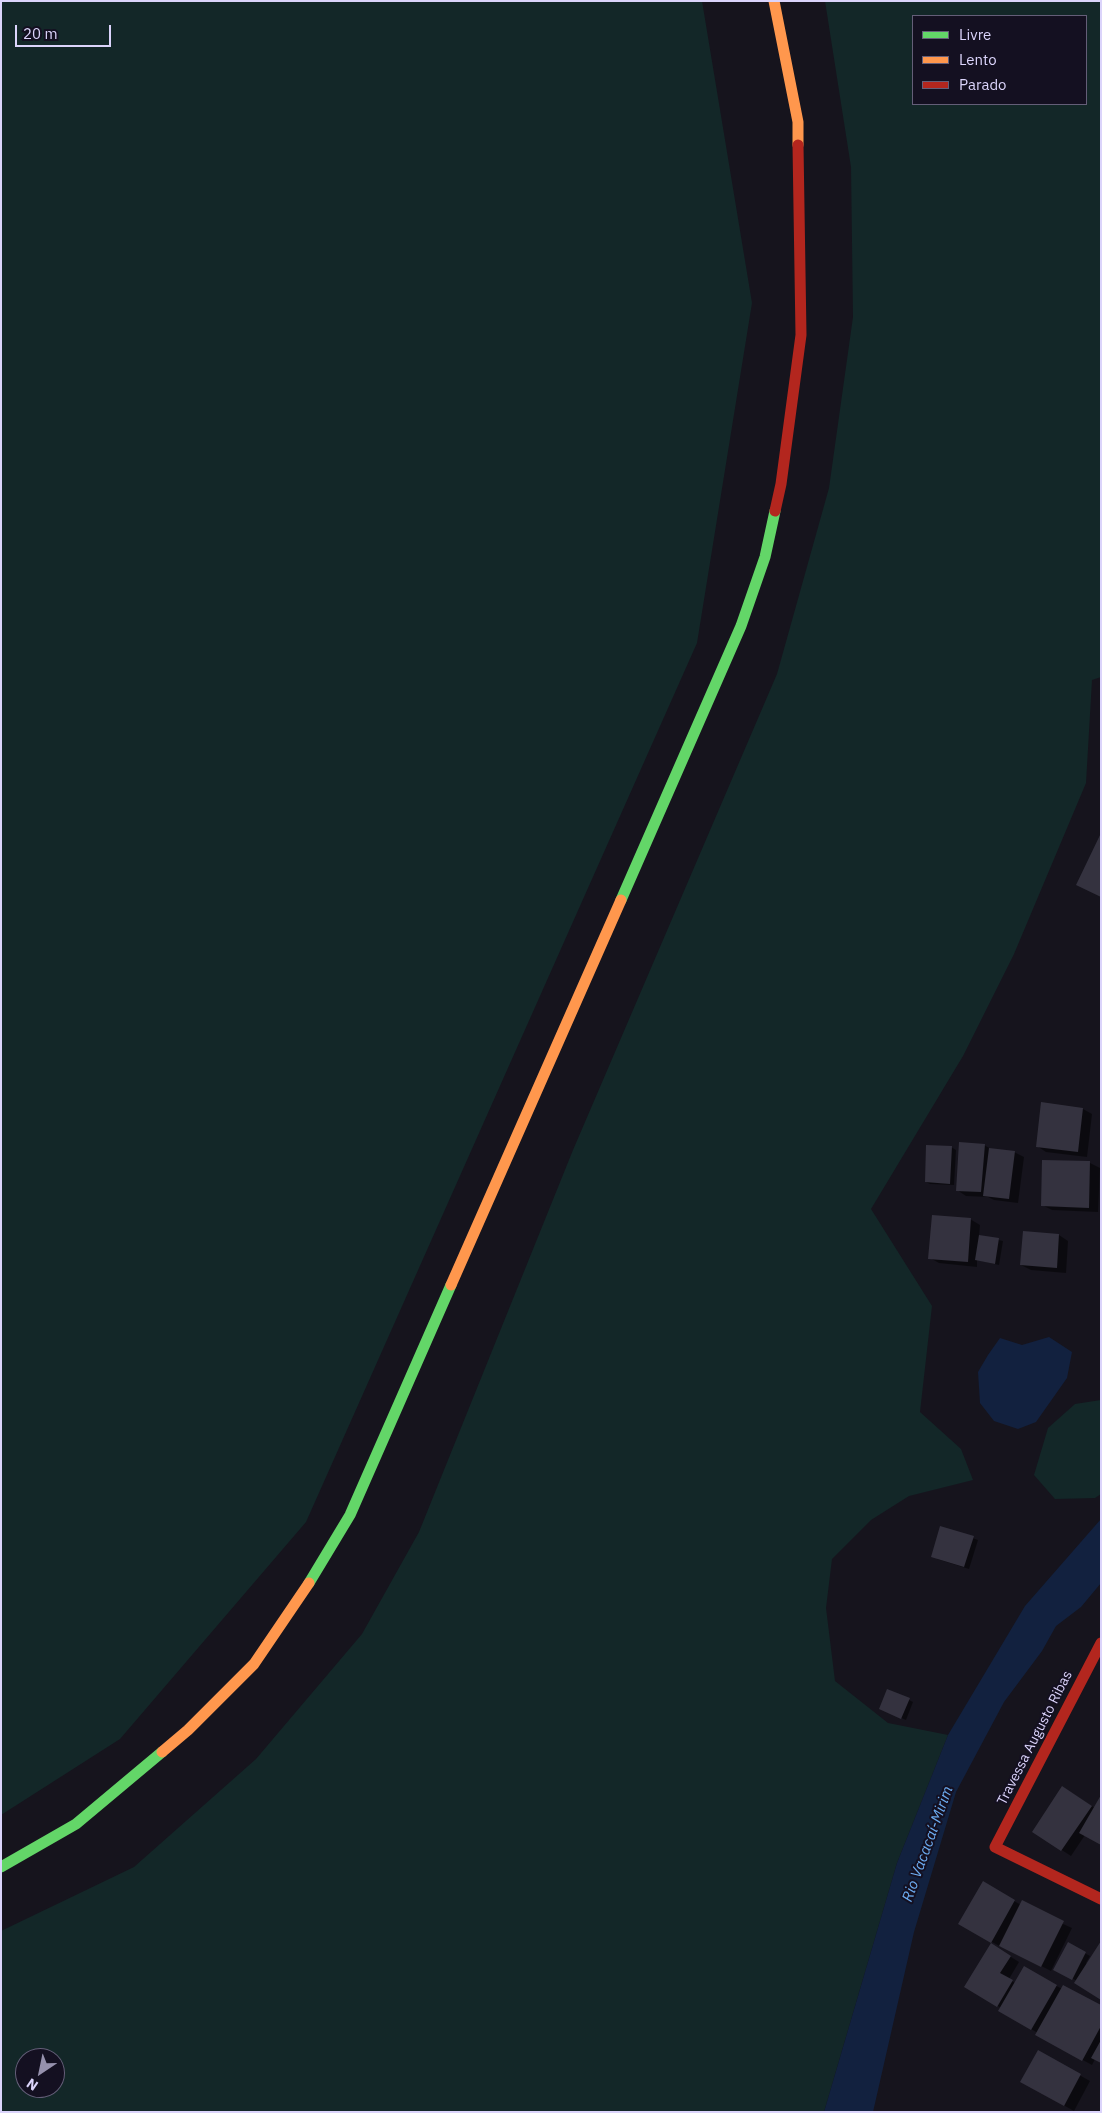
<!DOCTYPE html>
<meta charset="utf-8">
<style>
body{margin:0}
#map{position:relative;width:1102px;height:2113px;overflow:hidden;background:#16141d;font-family:"IBM Plex Sans",sans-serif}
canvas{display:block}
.frame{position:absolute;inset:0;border:2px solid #dbd4fb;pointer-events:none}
.legend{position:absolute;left:912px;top:15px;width:175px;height:90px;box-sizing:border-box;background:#141021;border:1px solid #645e78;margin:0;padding:6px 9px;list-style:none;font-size:15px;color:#dbd4fb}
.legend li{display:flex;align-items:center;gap:10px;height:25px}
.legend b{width:25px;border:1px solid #645e78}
.north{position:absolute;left:15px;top:2048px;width:50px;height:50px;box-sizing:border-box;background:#141021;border:1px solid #645e78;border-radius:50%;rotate:214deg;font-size:14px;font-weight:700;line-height:20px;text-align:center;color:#dbd4fb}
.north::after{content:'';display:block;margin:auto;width:18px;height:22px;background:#9691ad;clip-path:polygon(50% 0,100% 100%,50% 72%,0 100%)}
.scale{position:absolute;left:15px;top:25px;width:96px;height:22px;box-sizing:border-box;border:2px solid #dbd4fb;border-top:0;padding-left:6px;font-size:15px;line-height:18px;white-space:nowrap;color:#dbd4fb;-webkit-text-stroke:4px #141021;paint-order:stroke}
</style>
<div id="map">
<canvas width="1102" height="2113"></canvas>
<div class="frame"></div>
<ul class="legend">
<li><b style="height:6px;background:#63d668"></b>Livre</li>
<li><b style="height:6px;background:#ff974d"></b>Lento</li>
<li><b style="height:6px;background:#b3261e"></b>Parado</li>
</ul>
<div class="north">N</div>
<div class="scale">20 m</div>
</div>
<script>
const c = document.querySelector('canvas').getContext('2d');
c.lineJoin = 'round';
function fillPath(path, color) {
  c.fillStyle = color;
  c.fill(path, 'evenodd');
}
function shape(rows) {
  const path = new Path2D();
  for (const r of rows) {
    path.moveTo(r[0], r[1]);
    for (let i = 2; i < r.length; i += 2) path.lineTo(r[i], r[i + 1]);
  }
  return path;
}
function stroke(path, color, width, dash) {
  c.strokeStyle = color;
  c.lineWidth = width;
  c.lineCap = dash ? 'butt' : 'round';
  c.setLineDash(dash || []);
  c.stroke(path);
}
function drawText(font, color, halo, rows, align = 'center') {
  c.font = font + ' "IBM Plex Sans",sans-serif';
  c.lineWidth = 4;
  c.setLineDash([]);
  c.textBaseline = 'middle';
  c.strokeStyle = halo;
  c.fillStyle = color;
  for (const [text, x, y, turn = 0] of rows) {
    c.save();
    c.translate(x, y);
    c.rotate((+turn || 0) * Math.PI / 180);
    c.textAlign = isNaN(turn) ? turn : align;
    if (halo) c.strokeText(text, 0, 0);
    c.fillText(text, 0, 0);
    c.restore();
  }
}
const green = shape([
 [1,1,702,1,752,303,697,643,306,1522,120,1739,1,1815],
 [825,1,1101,1,1101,677,1092,680,1086,783,1014,954,963,1056,871,1209,932,1306,920,1412,961,1449,973,1480,909,1496,871,1520,832,1559,826,1608,835,1681,888,1723,948,1735,897,1863,824,2112,1,2112,1,1931,134,1867,256,1759,362,1634,419,1532,573,1150,777,674,829,488,853,317,851,167],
 [913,16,1086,16,1086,104,913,104],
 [25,2058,55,2058,55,2088,25,2088],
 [1101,1400,1101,1494,1095,1498,1055,1499,1034,1475,1048,1428,1075,1404]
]);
const water = shape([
 [1049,1337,1072,1352,1067,1378,1036,1422,1018,1429,994,1421,980,1403,978,1372,988,1355,1000,1338,1022,1345],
 [1101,1519,1101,1583,1081,1607,1056,1626,1042,1651,1004,1702,956,1792,914,1932,873,2112,824,2112,897,1863,948,1735,1025,1606]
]);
const shadow = shape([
 [1042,1104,1083,1109,1092,1114,1087,1157,1046,1152,1037,1146],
 [984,1145,991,1149,1014,1152,1024,1157,1018,1203,994,1200,988,1197,966,1196,957,1190],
 [951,1147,956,1150,954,1185,930,1184,926,1182],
 [1043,1161,1090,1163,1100,1168,1098,1212,1052,1210,1042,1205],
 [970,1219,980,1225,979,1236,1003,1241,999,1265,977,1260,977,1267,939,1263,930,1258],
 [1059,1235,1068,1241,1066,1273,1031,1270,1021,1265],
 [941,1527,978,1540,969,1569,937,1559],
 [909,1700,913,1702,906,1720,885,1711],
 [1072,1793,1095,1808,1085,1835,1071,1856,1034,1832],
 [983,1883,1021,1905,1072,1928,1051,1971,1002,1946,1001,1947,960,1924],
 [1068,1944,1090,1956,1086,1963,1088,1964,1077,1981,1055,1969],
 [1000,1950,1019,1962,1009,1979,1015,1983,1024,1968,1062,1989,1101,2006,1101,2062,1095,2059,1092,2065,1046,2040,1038,2033,999,2011,1001,2008,966,1986],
 [1038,2052,1090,2081,1074,2111,1022,2082]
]);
const building = shape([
 [1101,833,1101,897,1076,885],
 [1041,1102,1083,1108,1078,1152,1036,1147],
 [959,1142,985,1144,981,1192,956,1191],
 [926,1145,952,1146,950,1184,925,1182],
 [989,1148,1015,1151,1009,1199,983,1196],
 [1042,1160,1090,1161,1089,1208,1041,1206],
 [932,1215,971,1218,968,1262,928,1259],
 [1023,1231,1059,1234,1057,1268,1020,1265],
 [979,1235,999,1238,995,1264,975,1260],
 [940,1526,974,1536,964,1567,931,1557],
 [887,1689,910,1698,901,1719,879,1709],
 [1062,1786,1092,1806,1061,1851,1032,1832],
 [1101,1795,1101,1845,1079,1833],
 [983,1881,1015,1900,991,1943,958,1924],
 [1022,1900,1064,1921,1041,1967,999,1946],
 [1101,1941,1101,2000,1074,1983],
 [1068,1942,1086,1952,1072,1980,1053,1970],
 [991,1943,1011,1956,1000,1973,1013,1980,997,2007,964,1987],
 [1024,1966,1057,1985,1031,2030,998,2011],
 [1063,1985,1101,2005,1101,2026,1082,2061,1035,2035],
 [1101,2040,1101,2063,1091,2058],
 [1038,2050,1081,2074,1064,2106,1020,2082]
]);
const fast = shape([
 [621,900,741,626,765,557,775,511],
 [309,1583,350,1515,451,1285],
 [1,1867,76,1824,162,1752]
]);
const slow = shape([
 [774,1,798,122,798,145],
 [451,1285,621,900],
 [162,1752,188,1730,254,1664,309,1583]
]);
const jam = shape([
 [775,511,781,484,801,335,798,145],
 [1101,1643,995,1847,1101,1899]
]);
const streetNames = [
 ["Travessa Augusto Ribas",1035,1738,-63]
];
const waterNames = [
 ["Rio Vacacaí-Mirim",928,1844,-70]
];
fillPath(green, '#132728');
fillPath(water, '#12213f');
fillPath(shadow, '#0007');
fillPath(building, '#34323f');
stroke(fast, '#63d668', 11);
stroke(slow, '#ff974d', 11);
stroke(jam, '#b3261e', 11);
drawText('14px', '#dbd4fb', '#141021', streetNames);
drawText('italic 15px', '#6cabf0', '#141021', waterNames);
</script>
